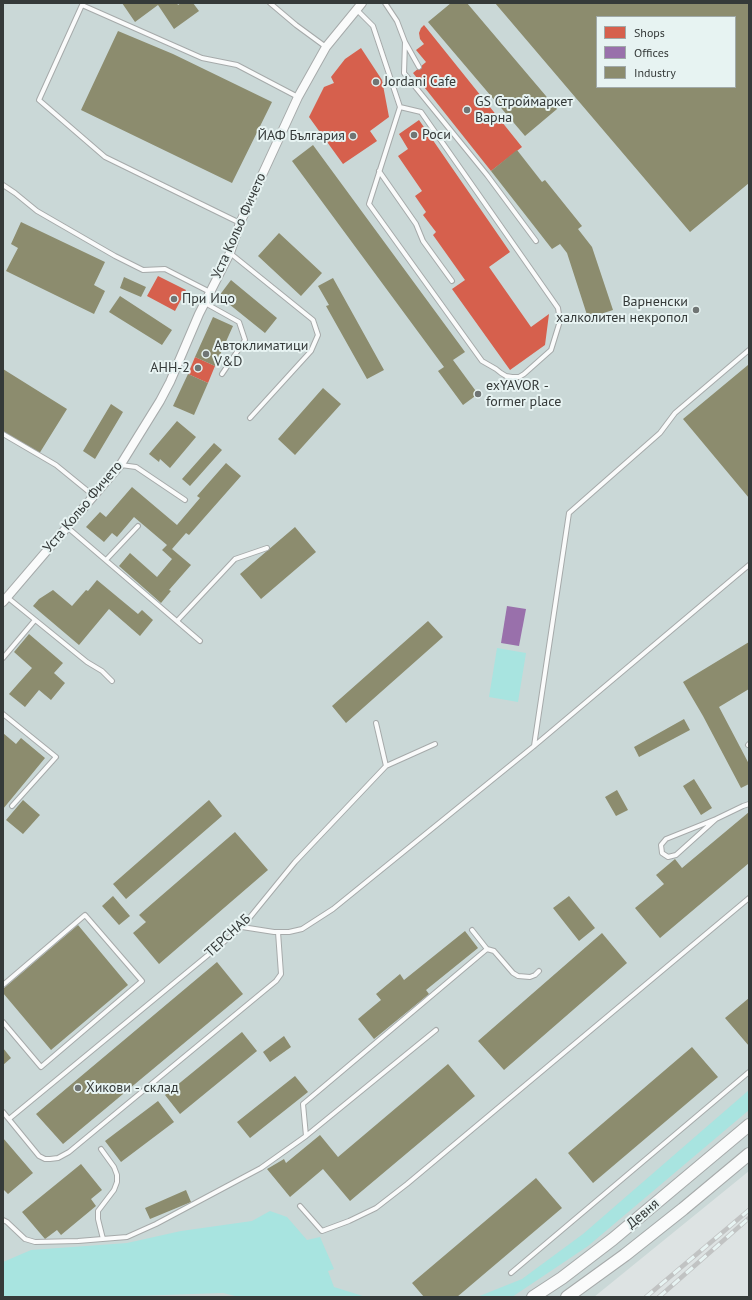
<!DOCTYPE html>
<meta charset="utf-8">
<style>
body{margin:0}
#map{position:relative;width:752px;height:1300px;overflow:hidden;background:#dde3e3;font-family:"PT Sans",sans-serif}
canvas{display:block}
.frame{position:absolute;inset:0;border:4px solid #353a39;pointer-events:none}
.legend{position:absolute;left:596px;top:16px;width:140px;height:72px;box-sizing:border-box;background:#e7f3f2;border:1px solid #a0a9a8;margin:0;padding:5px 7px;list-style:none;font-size:12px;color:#353a39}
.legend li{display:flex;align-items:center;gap:8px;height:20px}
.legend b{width:20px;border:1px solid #a0a9a8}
</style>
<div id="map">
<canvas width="752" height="1300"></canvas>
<div class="frame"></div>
<ul class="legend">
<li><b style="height:11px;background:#d6604d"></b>Shops</li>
<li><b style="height:11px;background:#9970ab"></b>Offices</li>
<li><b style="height:11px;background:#8c8c6e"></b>Industry</li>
</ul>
</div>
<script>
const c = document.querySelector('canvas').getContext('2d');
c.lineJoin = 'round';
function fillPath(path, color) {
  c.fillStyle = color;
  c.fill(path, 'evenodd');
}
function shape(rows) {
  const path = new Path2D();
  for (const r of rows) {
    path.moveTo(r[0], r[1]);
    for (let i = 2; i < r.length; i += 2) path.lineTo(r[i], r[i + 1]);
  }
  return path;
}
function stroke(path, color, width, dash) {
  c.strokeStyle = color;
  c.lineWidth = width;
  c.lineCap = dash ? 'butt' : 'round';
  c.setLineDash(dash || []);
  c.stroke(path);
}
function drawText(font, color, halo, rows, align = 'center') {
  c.font = font + ' "PT Sans",sans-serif';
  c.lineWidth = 4;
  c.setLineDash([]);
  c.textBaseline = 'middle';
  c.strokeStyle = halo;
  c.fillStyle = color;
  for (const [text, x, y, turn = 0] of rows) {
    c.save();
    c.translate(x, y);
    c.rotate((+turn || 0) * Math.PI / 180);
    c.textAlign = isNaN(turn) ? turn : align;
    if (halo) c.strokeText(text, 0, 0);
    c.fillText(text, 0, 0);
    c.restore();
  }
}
const built = shape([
 [3,3,749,3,749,1171,594,1297,3,1297],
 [597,17,735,17,735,87,597,87]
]);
const green = shape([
 [497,648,526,653,518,702,489,697],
 [749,1090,749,1110,588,1246,512,1297,477,1297,522,1279,583,1234],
 [270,1211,287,1217,307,1240,320,1237,334,1269,328,1271,334,1287,366,1297,239,1297,223,1293,106,1297,3,1297,3,1262,31,1250,127,1243,181,1231,252,1221]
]);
const shops = shape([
 [424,25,522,147,491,171,413,73,426,62,416,50,424,44,420,39,419,33,421,28],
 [361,48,382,80,389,117,370,131,377,141,343,164,309,117,324,87,334,83,331,77,345,59],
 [419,120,510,252,489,267,531,327,549,314,545,345,510,370,452,289,465,280,433,235,436,232,423,215,426,212,415,196,422,191,398,156,408,149,399,134],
 [158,276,186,290,175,311,147,296],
 [195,357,215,366,208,383,188,374]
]);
const offices = shape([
 [507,606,526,609,519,646,501,643]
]);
const industry = shape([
 [122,3,177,3,178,5,181,3,193,3,199,11,174,29,158,5,135,22],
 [451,3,467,3,557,109,525,136,428,22],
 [495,3,749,3,749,183,690,232],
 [597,17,735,17,735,87,597,87],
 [118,31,173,54,272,102,232,183,81,110],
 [313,145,465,352,453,360,478,394,463,405,438,371,444,367,292,161],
 [517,150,542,182,545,180,582,226,578,229,592,247,613,310,588,318,567,253,560,244,552,249,491,171],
 [21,222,105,262,94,285,105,291,94,314,6,271,18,248,11,244],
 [279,233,322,273,301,296,258,256],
 [124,277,146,287,141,297,120,288],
 [333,278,384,370,367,379,326,306,329,305,318,286],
 [231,280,277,318,265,333,219,296],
 [120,296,172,330,162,345,109,312],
 [213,317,233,326,215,366,195,357],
 [748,365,749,366,749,498,683,419],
 [3,369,67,409,39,454,3,432],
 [188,374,208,383,194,415,173,406],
 [323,388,341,404,295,455,278,439],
 [111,404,123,412,95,459,83,451],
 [177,421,196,437,170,468,160,459,159,462,149,454],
 [214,443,222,450,190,486,182,479],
 [226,463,241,476,189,535,186,533,172,549,191,565,169,590,171,591,161,603,119,566,130,553,157,577,172,559,162,550,167,545,134,517,117,537,112,533,104,542,86,527,100,512,106,517,132,487,177,525,200,498,197,496],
 [295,527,316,552,261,599,240,574],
 [97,580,138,614,142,610,153,620,140,636,109,609,79,645,33,606,39,599,53,590,72,606,86,590,88,591],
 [428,621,443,637,346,723,332,706],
 [29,634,63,663,54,673,65,683,51,700,39,690,25,707,9,694,32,668,14,652],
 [749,642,749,689,719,707,749,764,749,784,741,788,703,716,683,682],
 [684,719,690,730,639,757,634,747],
 [3,733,16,744,21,738,45,758,3,809],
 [694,779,712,808,701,815,683,786],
 [617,790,628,810,616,816,605,797],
 [23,800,40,815,23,834,6,820],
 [209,800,222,816,126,899,113,884],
 [749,812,749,863,660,938,635,908,664,884,656,875,675,859,682,868],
 [235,832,268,870,159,964,133,933,146,922,139,915],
 [113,896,130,916,119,925,102,906],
 [569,896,595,928,579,941,553,908],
 [78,925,128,985,51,1050,3,993,3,989],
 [465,931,478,948,426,990,429,994,374,1039,358,1019,381,1000,376,994,400,974,404,980],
 [602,933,627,963,504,1070,478,1041],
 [217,962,243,994,63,1144,36,1114],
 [749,998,749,1046,725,1018],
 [242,1032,257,1051,180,1114,165,1095],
 [284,1036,291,1047,270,1062,263,1052],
 [692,1047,718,1077,593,1183,568,1153],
 [3,1048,11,1058,3,1065],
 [448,1064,475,1096,350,1201,323,1169,290,1197,267,1169,284,1159,286,1163,320,1135,338,1157],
 [295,1076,308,1092,250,1138,237,1122],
 [158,1101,174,1122,121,1162,105,1141],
 [3,1138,33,1173,8,1194,3,1189],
 [81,1164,102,1190,91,1199,96,1206,61,1235,57,1230,45,1239,22,1212],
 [536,1178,562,1208,457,1297,424,1297,412,1283],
 [186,1190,191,1202,150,1219,145,1208]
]);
const lane = shape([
 [270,3,296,25,326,47],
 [385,3,397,21,405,42,419,67],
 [356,9,373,26,400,107,369,204,482,361,496,369,501,373,506,376,512,377,519,377,524,374,551,350,560,321,558,308,421,112,400,107],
 [405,42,404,73,487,175,536,241],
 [379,171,416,224,423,241,452,281],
 [3,185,15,193,37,211,115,256,143,270,165,269,210,292],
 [240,223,105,157,39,100,82,5,202,58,237,65,298,97],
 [230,253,313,320,318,335,311,351,250,418],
 [205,303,239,322,245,340,222,374],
 [3,434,56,465,94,496],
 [121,465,136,467,185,500],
 [67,527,200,641],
 [106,560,138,526],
 [7,597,87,662,102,671,112,681],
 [177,621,235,559,267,548],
 [3,658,35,620],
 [3,714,56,757,12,806],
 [376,723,386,766],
 [748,745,749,744],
 [534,746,569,513,660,433,675,413,749,350],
 [716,819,676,855,668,857,662,853,661,845,666,839,716,819,743,806,749,804],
 [242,927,274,932,289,932,302,929,333,909,534,746,749,565],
 [487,949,494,951,513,973,518,976,530,977,535,975,539,971],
 [3,985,85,915,142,981,41,1067,3,1022],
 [3,1112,39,1156,45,1159,50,1159,58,1158,69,1152,276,981,281,974,278,932],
 [9,1119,242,927,295,862,386,766,435,744],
 [306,1136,436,1030],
 [101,1149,114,1167,117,1175,117,1182,114,1190,98,1211,98,1219,103,1239],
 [300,1206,322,1231,349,1221,376,1208,407,1184,749,898],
 [3,1220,7,1222,25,1239,35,1242,78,1241,127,1237,156,1224,261,1168,306,1136,303,1104,487,949,472,930],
 [511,1273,749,1072]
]);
const street = shape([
 [3,602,121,464,160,401,170,382,199,314,230,253,240,223,298,97,326,47,362,3]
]);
const secondary = shape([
 [533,1297,562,1278,613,1239,749,1125],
 [567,1297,625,1255,683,1209,749,1154]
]);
const rail = shape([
 [646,1297,749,1210],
 [659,1297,749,1218]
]);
const markers = [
 [376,82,4,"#707574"],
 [467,110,4,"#707574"],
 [414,135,4,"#707574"],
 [353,136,4,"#707574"],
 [174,299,4,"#707574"],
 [696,310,4,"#707574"],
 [206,354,4,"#707574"],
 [198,368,4,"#707574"],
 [478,394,4,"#707574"],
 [78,1088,4,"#707574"]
];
const poiNames = [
 ["Jordani Cafe",384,82],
 ["GS Строймаркет",475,102],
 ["Варна",475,118],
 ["Роси",422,135],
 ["ЙАФ България",345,136,"right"],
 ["При Ицо",182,299],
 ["Варненски",688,302,"right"],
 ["халколитен некропол",688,318,"right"],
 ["Автоклиматици",214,346],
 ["V&D",214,362],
 ["АНН-2",190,368,"right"],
 ["exYAVOR -",486,386],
 ["former place",486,402],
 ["Хикови - склад",86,1088]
];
const streetNames = [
 ["Уста Кольо Фичето",239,226,-66],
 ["Уста Кольо Фичето",83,507,-50],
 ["ТЕРСНАБ",228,936,-43],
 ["Девня",643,1214,-40]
];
fillPath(built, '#cad8d7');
fillPath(green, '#a8e4e0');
fillPath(shops, '#d6604d');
fillPath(offices, '#9970ab');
fillPath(industry, '#8c8c6e');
stroke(lane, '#a6aaaa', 6);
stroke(street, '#a6aaaa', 10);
stroke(secondary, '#a6aaaa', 14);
stroke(lane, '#fafbfb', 4);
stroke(street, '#fafbfb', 8);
stroke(secondary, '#fafbfb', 12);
stroke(rail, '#c1c3c3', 4.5);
stroke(rail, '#e7f3f2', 3, [9]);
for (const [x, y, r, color] of markers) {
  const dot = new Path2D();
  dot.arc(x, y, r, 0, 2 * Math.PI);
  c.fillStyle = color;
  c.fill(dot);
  stroke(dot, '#e7f3f2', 1.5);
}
drawText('14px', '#353a39', '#e7f3f2', poiNames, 'left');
drawText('14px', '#353a39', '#e7f3f2', streetNames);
</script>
